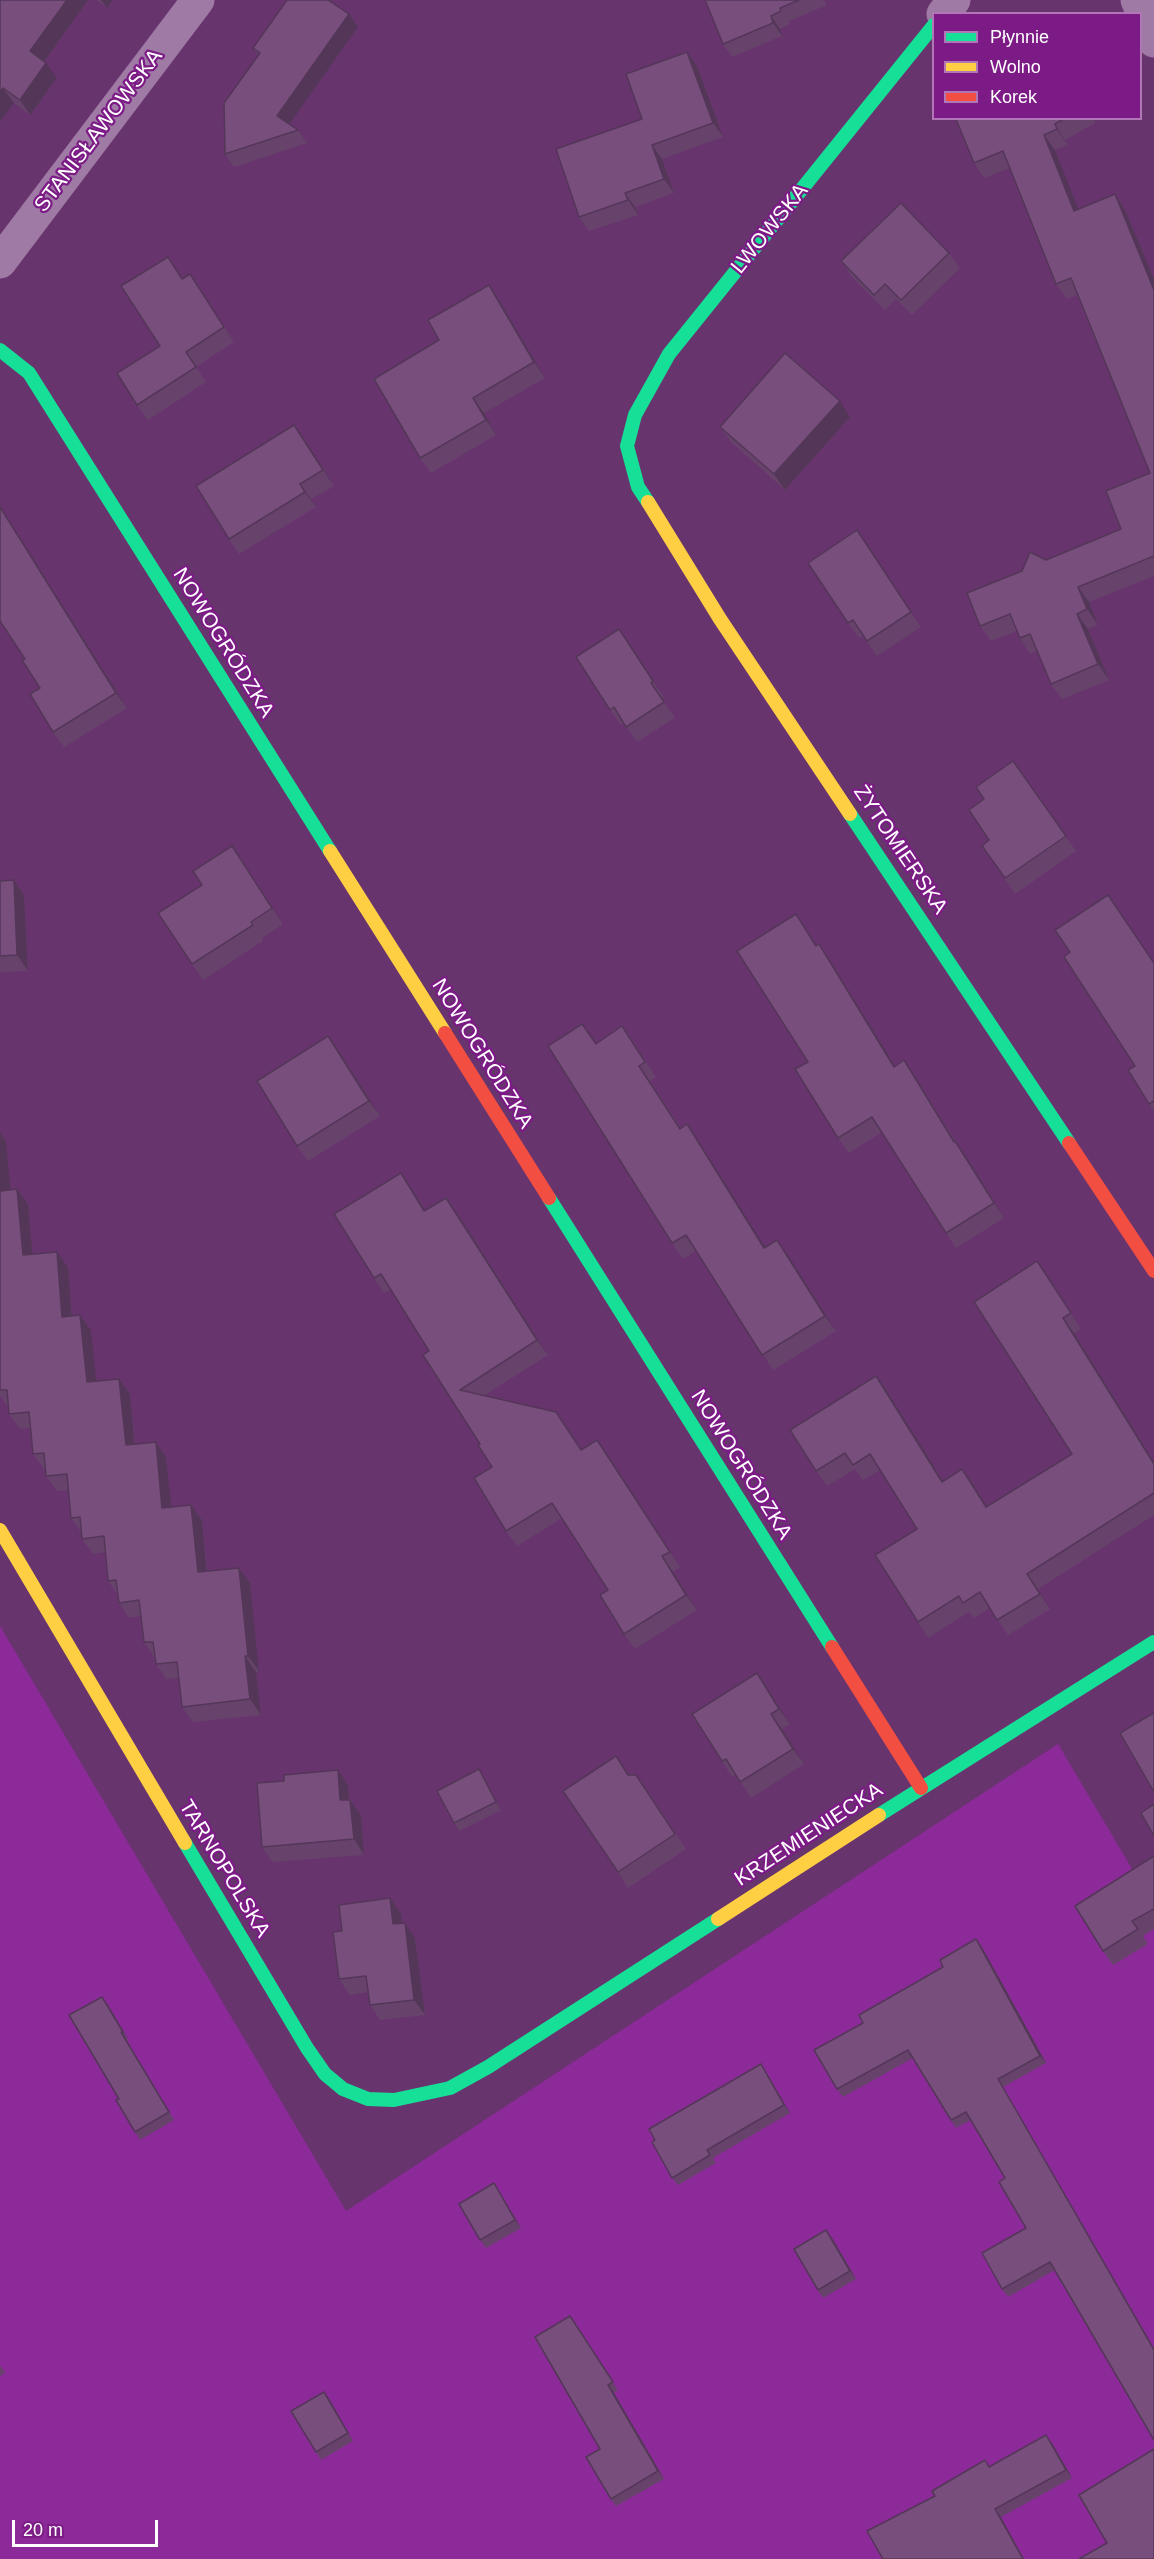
<!DOCTYPE html>
<meta charset="utf-8">
<style>
body{margin:0}
#map{position:relative;width:1154px;height:2559px;overflow:hidden;background:#68346e;font-family:Arial,sans-serif}
canvas{display:block}
.legend{position:absolute;left:932px;top:12px;width:210px;height:108px;box-sizing:border-box;background:#7c1b86;border:2px solid #b076b6;margin:0;padding:8px 10px;list-style:none;font-size:18px;color:#fff}
.legend li{display:flex;align-items:center;gap:12px;height:30px}
.legend b{width:30px;border:2px solid #b076b6}
.scale{position:absolute;left:12px;top:2520px;width:146px;height:27px;box-sizing:border-box;border:3px solid #fff;border-top:0;padding-left:8px;font-size:18px;line-height:21px;white-space:nowrap;color:#fff;-webkit-text-stroke:4px #7c1b86;paint-order:stroke}
</style>
<div id="map">
<canvas width="1154" height="2559"></canvas>
<ul class="legend">
<li><b style="height:8px;background:#16e098"></b>Płynnie</li>
<li><b style="height:8px;background:#ffcf43"></b>Wolno</li>
<li><b style="height:8px;background:#f24e42"></b>Korek</li>
</ul>
<div class="scale">20 m</div>
</div>
<script>
const c = document.querySelector('canvas').getContext('2d');
c.lineJoin = 'round';
function fillPath(path, color) {
  c.fillStyle = color;
  c.fill(path, 'evenodd');
}
function shape(rows) {
  const path = new Path2D();
  for (const r of rows) {
    path.moveTo(r[0], r[1]);
    for (let i = 2; i < r.length; i += 2) path.lineTo(r[i], r[i + 1]);
  }
  return path;
}
function stroke(path, color, width, dash) {
  c.strokeStyle = color;
  c.lineWidth = width;
  c.lineCap = dash ? 'butt' : 'round';
  c.setLineDash(dash || []);
  c.stroke(path);
}
function drawText(font, color, halo, rows, align = 'center') {
  c.font = font + ' Arial,sans-serif';
  c.lineWidth = 4.5;
  c.setLineDash([]);
  c.textBaseline = 'middle';
  c.strokeStyle = halo;
  c.fillStyle = color;
  for (const [text, x, y, turn = 0] of rows) {
    c.save();
    c.translate(x, y);
    c.rotate((+turn || 0) * Math.PI / 180);
    c.textAlign = isNaN(turn) ? turn : align;
    if (halo) c.strokeText(text, 0, 0);
    c.fillText(text, 0, 0);
    c.restore();
  }
}
const green = shape([
 [0,1626,346,2211,1058,1744,1154,1906,1154,2559,0,2559]
]);
const street = shape([
 [1137,0,1154,41],
 [943,14,954,0],
 [0,262,198,0]
]);
const fast = shape([
 [0,350,29,373,330,851],
 [648,502,638,487,627,446,635,415,669,354,934,25],
 [850,814,1069,1143],
 [549,1198,832,1647],
 [879,1815,1154,1642],
 [185,1843,307,2048,325,2074,343,2089,368,2099,394,2100,450,2088,488,2067,718,1919]
]);
const slow = shape([
 [648,502,720,619,850,814],
 [330,851,445,1033],
 [0,1530,185,1843],
 [718,1919,879,1815]
]);
const jam = shape([
 [445,1033,549,1198],
 [1069,1143,1154,1271],
 [832,1647,921,1788]
]);
const wall = shape([
 [0,0,88,0,44,62,57,78,30,115,14,103,0,122],
 [96,0,113,0,107,8],
 [705,0,824,0,827,5,789,21,790,24,780,29,782,36,732,57,723,44],
 [349,14,358,27,289,124,298,130,307,143,234,167,225,154,258,55,253,48],
 [687,52,697,66,723,137,662,159,674,193,635,207,638,215,589,231,579,217,642,119],
 [958,118,1094,118,1095,123,1065,140,1068,145,1055,150,1078,210,1115,194,1125,210,1154,279,1154,576,1089,602,1098,625,1088,629,1109,680,1062,699,1051,684,1037,651,1030,654,1020,638,1017,631,991,641,980,626,1046,560,1121,529,1150,473,1077,295,1067,299,1056,284,1010,168,984,178,974,163],
 [949,253,960,268,912,315,896,299,885,310,852,277,841,261],
 [190,274,234,342,196,367,206,382,148,420,137,405,160,346,183,278],
 [499,300,545,378,484,413,496,435,431,473,420,458,439,340],
 [850,417,785,490,731,442,720,427],
 [305,440,334,486,311,499,316,507,239,554,229,539],
 [0,506,127,708,64,747,53,732,40,688,25,659],
 [868,545,921,627,877,656,863,636,859,638,848,623],
 [619,629,664,697,662,698,675,718,637,742,624,723,621,725,610,710],
 [1013,761,1076,851,1015,894,982,846,989,840,984,799],
 [232,846,283,924,262,938,263,941,203,980,192,964,202,885],
 [14,880,24,895,28,971,0,972,0,881],
 [806,929,816,945,819,944,829,959,895,1066,914,1075,955,1141,966,1156,1004,1218,956,1248,882,1132,849,1153,838,1138,808,1062],
 [1154,963,1154,1111,1149,1104,1135,1066],
 [633,1042,656,1077,650,1081,681,1128,687,1124,698,1140,765,1248,777,1240,836,1331,773,1370,696,1251,683,1259,672,1243,596,1044],
 [339,1051,380,1116,308,1161,297,1146],
 [0,1133,6,1141,10,1190,17,1189,28,1204,32,1254,57,1252,68,1267,72,1316,91,1330,96,1381,119,1379,130,1394,135,1444,166,1457,171,1507,191,1505,202,1520,207,1571,239,1568,250,1583,259,1671,256,1672,261,1715,193,1722,182,1707,179,1678,166,1679,156,1664,155,1658,144,1642,141,1616,129,1618,119,1603,118,1595,108,1581,105,1552,93,1554,82,1539,81,1532,71,1518,68,1490,57,1491,46,1476,45,1469,44,1469,33,1454,31,1428,20,1429,9,1414,8,1406,7,1406,0,1396],
 [411,1188,425,1210,457,1213,548,1355,485,1395,567,1427,581,1450,608,1455,680,1567,673,1572,697,1610,635,1649,624,1634,608,1590,562,1518,517,1546,506,1531,492,1467,480,1444,429,1351,391,1290,384,1293,374,1278],
 [1037,1261,1081,1329,1074,1333,1154,1462,1154,1515,1038,1589,1050,1609,1008,1635,990,1608,974,1618,969,1612,928,1638,918,1622,917,1529,880,1470,863,1480,855,1469,827,1486,816,1471,876,1376,887,1391,943,1481,962,1469,986,1506,1072,1454],
 [757,1673,790,1724,782,1729,804,1764,751,1798,736,1775,732,1777,722,1761],
 [338,1770,348,1785,349,1800,350,1800,361,1815,364,1855,272,1862,262,1847,284,1781],
 [629,1775,647,1790,686,1849,628,1888,618,1872],
 [484,1777,501,1810,459,1831,454,1823],
 [1154,1856,1154,1929,1143,1936,1148,1944,1113,1965,1103,1951],
 [390,1898,401,1914,402,1923,415,1938,425,2015,380,2020,370,2005,368,1992,350,1995,339,1979,342,1931],
 [976,1939,982,1947,1046,2063,1003,2087,1055,2270,1008,2297,1002,2289,1026,2228,1005,2178,971,2120,956,2128,913,2058,843,2097,837,2089,863,2023,943,1967],
 [108,2005,128,2039,126,2040,174,2120,140,2140,135,2132,119,2099],
 [761,2064,766,2072,790,2113,713,2158,716,2163,678,2185,672,2178],
 [494,2183,521,2228,486,2248,480,2240],
 [832,2238,856,2279,823,2298,818,2290],
 [575,2324,618,2390,614,2393,664,2479,616,2506,611,2499],
 [0,2365,5,2373,0,2376],
 [324,2392,353,2441,321,2460,316,2452],
 [1052,2443,1072,2478,1001,2517,935,2496,985,2460,989,2467]
]);
const shadedWall = shape([
 [67,0,88,0,41,66,30,51],
 [101,0,113,0,107,8],
 [349,14,358,27,286,129,277,116],
 [771,16,780,29,782,36,773,23],
 [687,52,697,66,723,137,713,123],
 [46,63,57,78,30,115,20,100],
 [3,88,14,103,0,122,0,92],
 [1055,124,1065,140,1068,145,1057,129],
 [1044,135,1055,150,1085,226,1074,211],
 [652,145,662,159,674,193,664,179],
 [625,193,635,207,638,215,628,200],
 [1115,194,1125,210,1154,279,1154,290],
 [489,285,499,300,545,378,534,362],
 [473,398,484,413,496,435,486,420],
 [840,401,850,417,785,490,774,474],
 [294,425,305,440,334,486,323,470],
 [300,484,311,499,316,507,305,492],
 [0,506,127,708,116,693,0,507],
 [857,530,868,545,921,627,911,612],
 [1078,587,1089,602,1098,625,1087,609],
 [1077,614,1088,629,1109,680,1098,664],
 [619,629,630,644,664,697,653,681],
 [232,846,242,861,283,924,272,908],
 [14,880,24,895,28,971,17,955],
 [819,944,829,959,905,1082,894,1067],
 [328,1036,339,1051,380,1116,369,1101],
 [904,1060,914,1075,964,1157,954,1142],
 [687,1124,698,1140,775,1263,764,1248],
 [0,1133,6,1141,12,1206,1,1191,0,1177],
 [955,1141,966,1156,1004,1218,994,1203],
 [401,1173,411,1188,435,1226,424,1211],
 [17,1189,28,1204,34,1271,23,1255],
 [446,1198,457,1213,548,1355,537,1340],
 [777,1240,788,1255,836,1331,825,1316],
 [57,1252,68,1267,73,1332,62,1317],
 [1037,1261,1048,1276,1081,1329,1071,1313],
 [80,1315,91,1330,98,1397,87,1382],
 [1063,1318,1074,1333,1154,1462,1154,1464],
 [876,1376,887,1391,953,1497,942,1482],
 [119,1379,130,1394,136,1460,126,1445],
 [556,1412,567,1427,591,1466,581,1450],
 [597,1440,608,1455,680,1567,670,1552],
 [156,1442,166,1457,173,1523,162,1508],
 [962,1469,973,1484,996,1522,986,1507],
 [191,1505,202,1520,208,1587,198,1572],
 [662,1556,673,1572,697,1610,686,1595],
 [239,1568,250,1583,259,1671,248,1656],
 [1027,1574,1038,1589,1050,1609,1040,1594],
 [245,1656,256,1672,261,1715,250,1699],
 [757,1673,767,1688,790,1724,779,1709],
 [771,1714,782,1729,804,1764,793,1749],
 [479,1769,484,1777,501,1810,496,1802],
 [338,1770,348,1785,350,1815,340,1800],
 [350,1800,361,1815,364,1855,354,1839],
 [390,1898,401,1914,404,1940,393,1924],
 [405,1923,415,1938,425,2015,414,2000],
 [976,1939,982,1947,1046,2063,1040,2056],
 [102,1997,108,2005,128,2039,123,2032],
 [761,2064,766,2072,790,2113,784,2105],
 [998,2079,1003,2087,1154,2348,1154,2350],
 [494,2183,499,2191,521,2228,515,2220],
 [826,2230,832,2238,856,2279,850,2271],
 [608,2385,614,2393,664,2479,658,2471],
 [324,2392,330,2400,353,2441,348,2433],
 [1046,2435,1052,2443,1072,2478,1066,2470],
 [995,2509,1001,2517,1024,2559,1023,2559]
]);
const building = shape([
 [0,0,67,0,30,51,46,63,20,100,3,88,0,92,0,0],
 [287,0,328,0,349,14,277,116,298,130,225,154,224,103,260,53,253,48,287,0],
 [705,0,799,0,780,8,781,11,771,16,773,23,723,44,705,0],
 [687,52,713,123,652,145,664,179,625,193,628,200,579,217,556,149,642,119,626,74,687,52],
 [958,118,1065,118,1055,124,1057,129,1044,135,1074,211,1115,194,1154,290,1154,556,1078,587,1087,609,1077,614,1098,664,1051,684,1030,634,1020,638,1010,614,980,626,967,593,1022,571,1030,552,1046,560,1121,529,1106,491,1150,473,1071,278,1056,284,1003,151,974,163,956,119,958,118],
 [901,203,949,253,901,300,885,284,874,295,841,261,901,203],
 [168,257,182,279,190,274,224,327,186,352,196,367,137,405,117,373,160,346,121,286,168,257],
 [489,285,534,362,473,398,486,420,420,458,374,379,439,340,428,320,489,285],
 [785,353,840,401,774,474,720,427,785,353],
 [294,425,323,470,300,484,305,492,229,539,196,486,294,425],
 [0,507,116,693,53,732,30,694,40,688,22,660,25,659,0,621,0,507],
 [857,530,911,612,867,641,853,620,848,623,808,563,857,530],
 [619,629,653,681,651,683,664,702,626,727,614,707,610,710,576,657,619,629],
 [1013,761,1066,836,1005,878,982,846,989,840,969,810,984,799,976,787,1013,761],
 [232,846,272,908,251,922,253,925,192,964,158,913,202,885,193,871,232,846],
 [14,880,17,955,0,956,0,881,14,880],
 [1108,895,1154,963,1154,1101,1149,1104,1128,1070,1135,1066,1064,957,1070,952,1055,930,1108,895],
 [796,914,816,946,819,944,894,1067,904,1060,954,1142,955,1141,994,1203,946,1233,872,1117,838,1138,795,1069,808,1062,737,951,796,914],
 [582,1024,596,1044,622,1026,645,1062,639,1066,680,1129,687,1124,764,1248,777,1240,825,1316,762,1355,686,1235,672,1243,548,1046,582,1024],
 [328,1036,369,1101,297,1146,257,1081,328,1036],
 [401,1173,424,1211,446,1198,537,1340,460,1390,556,1412,581,1450,597,1440,670,1552,662,1556,686,1595,624,1634,600,1595,608,1590,552,1503,506,1531,474,1478,492,1467,478,1445,480,1444,423,1355,429,1351,381,1274,374,1278,334,1214,401,1173],
 [0,1177,1,1191,17,1189,23,1255,57,1252,62,1317,80,1315,87,1382,119,1379,126,1445,156,1442,162,1508,191,1505,198,1572,239,1568,248,1656,245,1656,250,1699,182,1707,177,1662,156,1664,153,1642,144,1642,139,1600,119,1603,116,1580,108,1581,104,1536,82,1539,80,1517,71,1518,67,1474,46,1476,44,1453,33,1454,29,1412,9,1414,7,1390,0,1390,0,1177],
 [1037,1261,1071,1313,1063,1318,1154,1464,1154,1493,1027,1574,1040,1594,997,1620,980,1592,963,1603,959,1596,918,1622,875,1555,917,1529,870,1454,853,1465,845,1453,816,1471,790,1430,876,1376,942,1482,962,1469,986,1507,1072,1454,974,1302,1037,1261],
 [757,1673,779,1709,771,1714,793,1749,740,1782,726,1759,722,1761,692,1714,757,1673],
 [1154,1713,1154,1792,1120,1733,1154,1713],
 [616,1756,628,1775,636,1775,675,1834,618,1872,563,1791,616,1756],
 [479,1769,496,1802,454,1823,437,1791,479,1769],
 [338,1770,340,1800,350,1800,354,1839,262,1847,257,1783,284,1781,284,1775,338,1770],
 [1154,1804,1154,1836,1141,1813,1154,1804],
 [1154,1856,1154,1909,1132,1921,1138,1929,1103,1951,1075,1906,1154,1856],
 [390,1898,393,1924,405,1923,414,2000,370,2005,366,1976,339,1979,333,1932,342,1931,339,1905,390,1898],
 [976,1939,1040,2056,998,2079,1154,2350,1154,2440,1050,2262,1002,2289,982,2253,1026,2228,999,2182,1005,2178,966,2112,951,2120,908,2050,837,2089,814,2050,863,2023,859,2015,943,1967,940,1960,976,1939],
 [102,1997,123,2032,121,2032,169,2112,135,2132,116,2100,119,2099,69,2015,102,1997],
 [761,2064,784,2105,707,2150,710,2155,672,2178,652,2142,655,2140,649,2129,761,2064],
 [494,2183,515,2220,480,2240,459,2204,494,2183],
 [826,2230,850,2271,818,2290,794,2249,826,2230],
 [570,2316,613,2382,608,2385,658,2471,611,2499,586,2457,600,2449,535,2337,570,2316],
 [324,2392,348,2433,316,2452,291,2411,324,2392],
 [1046,2435,1066,2470,995,2509,1023,2559,883,2559,867,2531,935,2496,932,2491,985,2460,989,2467,1046,2435],
 [1154,2449,1154,2559,1079,2559,1107,2543,1079,2495,1154,2449]
]);
const streetNames = [
 ["STANISŁAWOWSKA",99,131,-53],
 ["LWOWSKA",770,229,-51],
 ["NOWOGRÓDZKA",223,643,58],
 ["ŻYTOMIERSKA",900,850,56],
 ["NOWOGRÓDZKA",482,1054,58],
 ["NOWOGRÓDZKA",741,1465,58],
 ["KRZEMIENIECKA",809,1835,-33],
 ["TARNOPOLSKA",224,1869,59]
];
fillPath(green, '#8d2a9a');
stroke(street, '#9f7aa4', 33);
stroke(fast, '#16e098', 14);
stroke(slow, '#ffcf43', 14);
stroke(jam, '#f24e42', 14);
fillPath(wall, '#67436c');
fillPath(shadedWall, '#543758');
fillPath(building, '#784e7d');
stroke(building, '#543758', 1.5);
drawText('21px', '#fff', '#7c1b86', streetNames);
</script>
